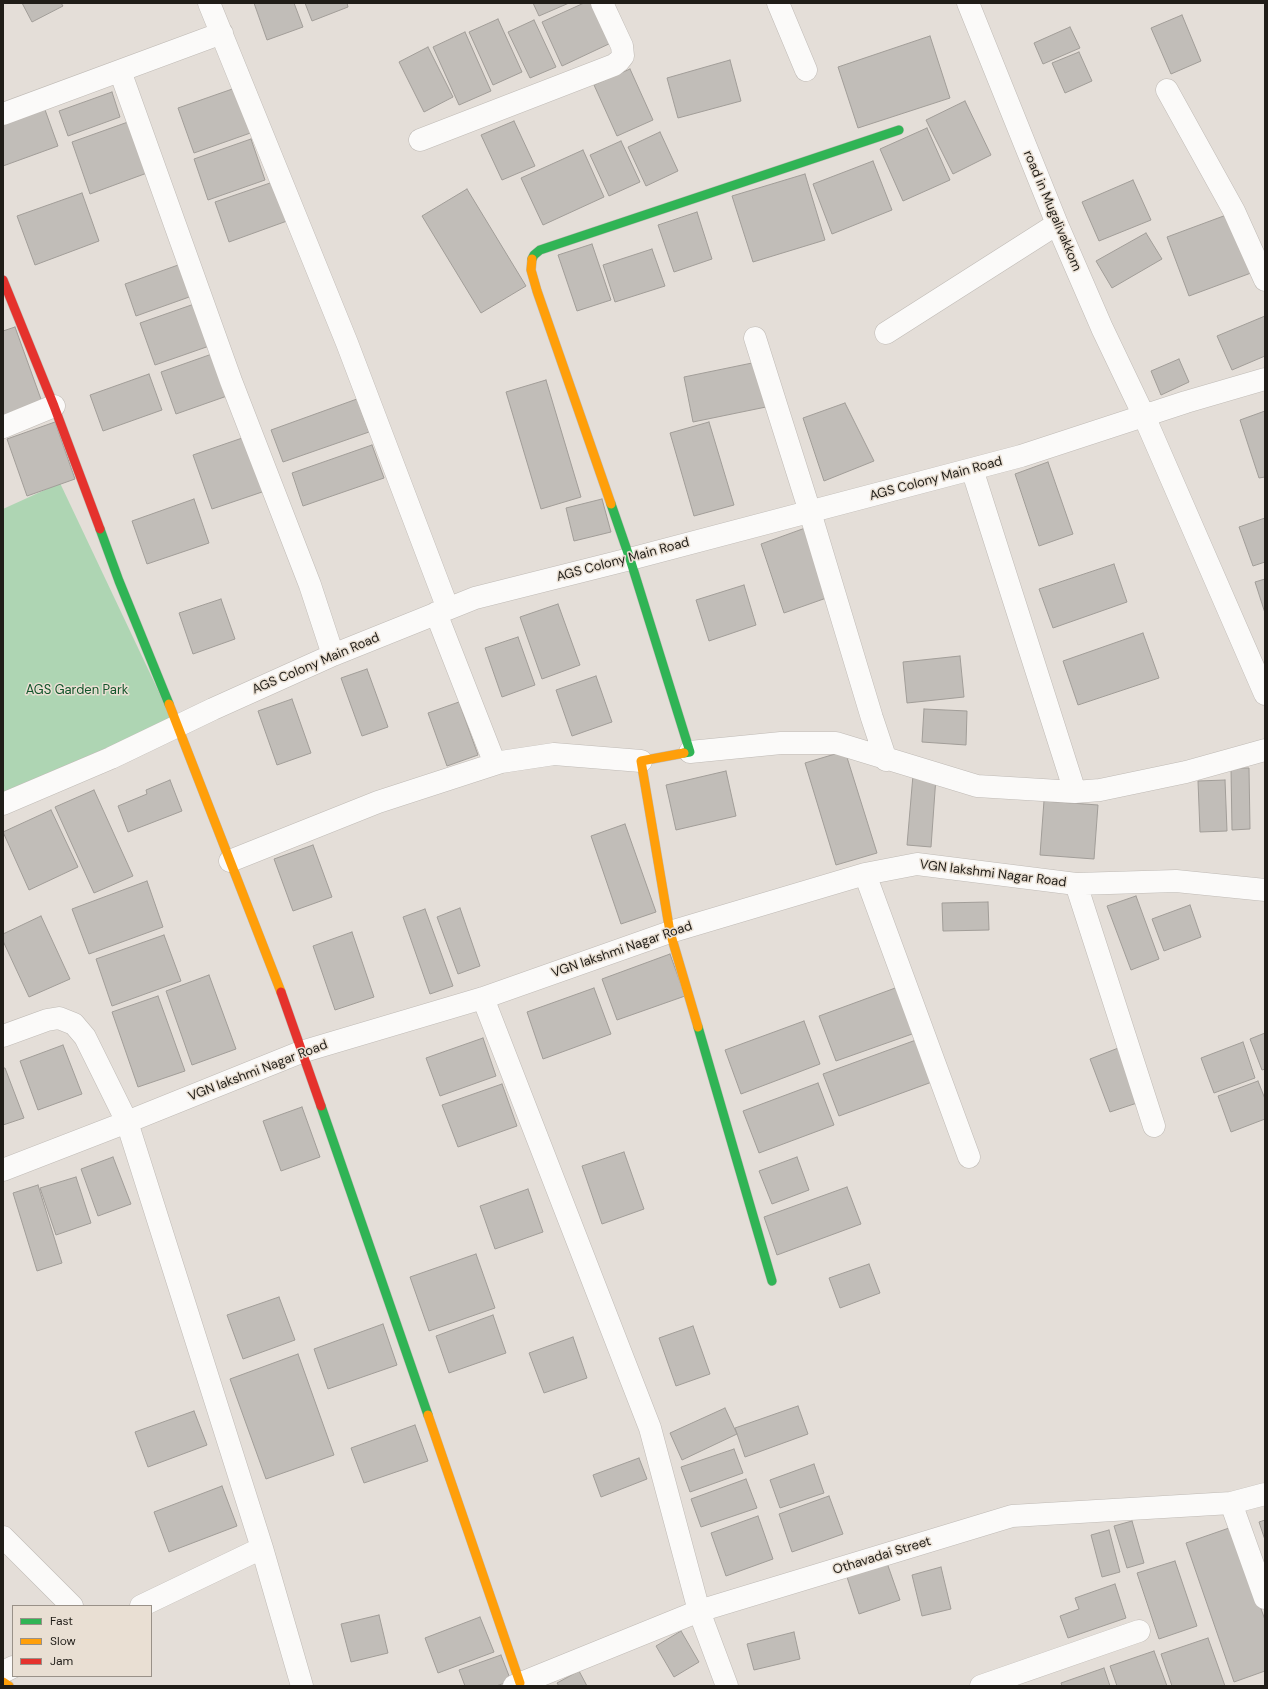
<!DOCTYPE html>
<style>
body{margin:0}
#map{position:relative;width:1268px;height:1689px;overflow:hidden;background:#e4ded8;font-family:"DM Sans",sans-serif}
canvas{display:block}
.frame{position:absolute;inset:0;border:4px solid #201d18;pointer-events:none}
.legend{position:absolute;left:12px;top:1605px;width:140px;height:72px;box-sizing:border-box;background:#e9dfd3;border:1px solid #999188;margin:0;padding:5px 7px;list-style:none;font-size:12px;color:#201d18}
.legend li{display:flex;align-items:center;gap:8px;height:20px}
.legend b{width:20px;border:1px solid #999188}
</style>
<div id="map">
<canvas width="1268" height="1689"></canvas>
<div class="frame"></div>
<ul class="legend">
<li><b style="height:5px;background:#30b455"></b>Fast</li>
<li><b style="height:5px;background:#ff9f0a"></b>Slow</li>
<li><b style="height:5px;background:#e5322d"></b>Jam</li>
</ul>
</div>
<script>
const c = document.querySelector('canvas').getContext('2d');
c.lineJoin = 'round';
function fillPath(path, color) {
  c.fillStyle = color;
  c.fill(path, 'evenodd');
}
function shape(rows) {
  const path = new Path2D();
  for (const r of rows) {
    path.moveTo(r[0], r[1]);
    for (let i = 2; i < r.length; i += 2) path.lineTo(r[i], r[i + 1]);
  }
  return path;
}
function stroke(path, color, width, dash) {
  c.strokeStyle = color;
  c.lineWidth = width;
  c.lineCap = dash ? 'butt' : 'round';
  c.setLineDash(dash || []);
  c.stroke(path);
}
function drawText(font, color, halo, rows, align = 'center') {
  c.font = font + ' "DM Sans",sans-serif';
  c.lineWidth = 3;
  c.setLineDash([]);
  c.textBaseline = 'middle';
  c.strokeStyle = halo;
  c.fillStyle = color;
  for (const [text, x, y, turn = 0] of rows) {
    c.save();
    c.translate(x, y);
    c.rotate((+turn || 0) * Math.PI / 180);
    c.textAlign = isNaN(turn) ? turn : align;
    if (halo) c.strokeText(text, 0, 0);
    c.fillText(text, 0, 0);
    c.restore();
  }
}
const green = shape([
 [60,483,175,726,3,803,3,509]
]);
const building = shape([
 [22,3,61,3,63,6,32,22,22,3],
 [254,3,294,3,303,27,267,40,254,3],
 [305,3,347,3,348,7,312,21,305,3],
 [533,3,569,3,539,16,533,3],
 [584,3,595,3,613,42,562,66,542,22,584,3],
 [1182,15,1201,61,1171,74,1151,28,1182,15],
 [498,19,522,72,493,85,469,32,498,19],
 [534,20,556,67,530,78,508,32,534,20],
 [1070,27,1080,48,1043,64,1034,43,1070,27],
 [465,32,491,91,459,105,433,47,465,32],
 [930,36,950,98,858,128,838,67,930,36],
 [428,47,453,97,424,112,399,62,428,47],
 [1079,52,1092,81,1065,93,1052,63,1079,52],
 [730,60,741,101,678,118,667,78,730,60],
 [630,69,653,120,617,136,594,85,630,69],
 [241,86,256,131,194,153,178,108,241,86],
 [112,92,120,117,68,136,59,111,112,92],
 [965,101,991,155,953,174,926,120,965,101],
 [44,107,58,146,3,166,3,122,44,107],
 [514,121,535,166,502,180,481,135,514,121],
 [128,122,147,173,90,194,72,142,128,122],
 [927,128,950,180,903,201,880,149,927,128],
 [660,132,678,171,646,186,628,147,660,132],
 [251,139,265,180,208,200,194,159,251,139],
 [621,141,640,182,609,196,590,155,621,141],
 [583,150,604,197,543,225,521,178,583,150],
 [873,161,892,210,832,234,813,184,873,161],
 [805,174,825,240,753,262,732,196,805,174],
 [1133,180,1151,220,1099,241,1082,202,1133,180],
 [273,182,287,221,229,242,215,202,273,182],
 [467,189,526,286,481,313,422,216,467,189],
 [82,193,99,241,35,265,17,216,82,193],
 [697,212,712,259,674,272,658,225,697,212],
 [1229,214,1251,273,1189,296,1167,237,1229,214],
 [1146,233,1162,259,1112,288,1096,261,1146,233],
 [592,244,611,300,577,311,558,255,592,244],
 [652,249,665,286,615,302,603,265,652,249],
 [181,264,192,296,136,316,125,284,181,264],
 [200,302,215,344,155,365,140,323,200,302],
 [1265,316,1265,356,1232,370,1217,336,1265,316],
 [15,327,42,402,3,416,3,331,15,327],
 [212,354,227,396,176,414,161,372,212,354],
 [1179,359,1189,382,1161,395,1151,371,1179,359],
 [757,362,766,407,693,422,684,377,757,362],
 [149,374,162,410,103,431,90,395,149,374],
 [546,380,581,497,541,509,506,392,546,380],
 [357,399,369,432,283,462,271,430,357,399],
 [845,403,874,461,824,481,803,418,845,403],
 [1265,411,1265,477,1259,478,1240,420,1265,411],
 [55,422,75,479,27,496,7,439,55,422],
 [709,422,734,505,694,516,670,433,709,422],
 [251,435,271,489,212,509,193,455,251,435],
 [372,445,384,478,303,506,292,473,372,445],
 [1048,462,1073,534,1039,546,1015,474,1048,462],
 [194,499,209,543,147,564,132,521,194,499],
 [602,499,611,532,574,541,566,508,602,499],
 [1265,518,1265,562,1253,566,1239,527,1265,518],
 [808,527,832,596,784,613,761,544,808,527],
 [1114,564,1127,602,1053,628,1039,589,1114,564],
 [1265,579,1265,613,1255,582,1265,579],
 [744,585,756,625,709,641,696,600,744,585],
 [221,599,235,639,193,654,179,613,221,599],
 [558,604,580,665,542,679,520,617,558,604],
 [1143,633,1159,678,1078,705,1063,661,1143,633],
 [518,637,535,685,502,697,485,648,518,637],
 [960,656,964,697,907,703,903,662,960,656],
 [367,669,388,727,362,736,341,678,367,669],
 [596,676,612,722,572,736,556,690,596,676],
 [292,699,311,753,277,765,258,711,292,699],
 [459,702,478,755,447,766,428,713,459,702],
 [924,709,967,711,966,745,922,742,924,709],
 [845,751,877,853,836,865,805,763,845,751],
 [1231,768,1249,768,1250,829,1232,830,1231,768],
 [726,771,736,816,676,830,666,785,726,771],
 [913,775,936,777,931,847,907,845,913,775],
 [170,780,182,811,128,832,118,806,147,794,146,790,170,780],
 [1225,780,1227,831,1200,832,1198,781,1225,780],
 [94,790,133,876,94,893,55,807,94,790],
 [1044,801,1098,805,1094,859,1040,855,1044,801],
 [51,810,78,867,29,890,3,832,51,810],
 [625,824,656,912,621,924,591,836,625,824],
 [313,845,332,897,293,911,274,859,313,845],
 [147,881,163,927,89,954,72,909,147,881],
 [1136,896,1159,959,1131,970,1107,906,1136,896],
 [988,902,989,930,943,931,942,903,988,902],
 [1190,905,1201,937,1164,951,1152,919,1190,905],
 [460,908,480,966,458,974,437,917,460,908],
 [425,909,453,986,430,994,403,917,425,909],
 [41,916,70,979,29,997,3,941,3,934,41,916],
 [352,932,374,997,335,1010,313,946,352,932],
 [164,935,181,981,112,1006,96,959,164,935],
 [670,954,685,996,617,1020,602,979,670,954],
 [209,975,236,1049,192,1065,166,991,209,975],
 [898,987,915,1033,836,1061,819,1016,898,987],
 [594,988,611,1034,543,1059,527,1012,594,988],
 [158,996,185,1071,138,1087,112,1012,158,996],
 [804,1021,820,1064,741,1094,725,1050,804,1021],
 [1265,1033,1265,1069,1262,1070,1250,1039,1265,1033],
 [483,1038,496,1076,440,1096,426,1058,483,1038],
 [916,1040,932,1082,839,1116,823,1074,916,1040],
 [1243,1042,1255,1078,1214,1093,1201,1058,1243,1042],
 [63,1045,82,1094,38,1110,20,1061,63,1045],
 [1121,1047,1140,1102,1110,1112,1090,1059,1121,1047],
 [3,1068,5,1068,24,1118,3,1125,3,1068],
 [1258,1081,1265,1099,1265,1119,1231,1132,1218,1096,1258,1081],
 [818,1083,834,1125,759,1153,743,1111,818,1083],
 [502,1084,517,1126,458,1147,442,1105,502,1084],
 [302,1107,320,1157,281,1171,263,1121,302,1107],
 [624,1152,644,1209,602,1224,582,1166,624,1152],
 [113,1157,131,1204,98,1216,81,1169,113,1157],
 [797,1157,809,1190,772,1204,759,1171,797,1157],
 [76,1177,91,1223,56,1235,40,1188,76,1177],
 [38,1185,62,1263,37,1271,13,1193,38,1185],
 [847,1187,861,1224,777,1255,764,1217,847,1187],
 [528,1189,543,1232,495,1249,480,1206,528,1189],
 [476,1254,495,1308,429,1331,410,1277,476,1254],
 [869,1264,880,1293,840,1308,829,1278,869,1264],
 [279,1297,295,1340,243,1359,227,1315,279,1297],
 [493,1315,506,1353,449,1373,436,1336,493,1315],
 [383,1324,397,1365,328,1389,314,1349,383,1324],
 [693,1326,710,1374,676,1386,659,1338,693,1326],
 [573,1337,587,1378,544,1393,529,1353,573,1337],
 [298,1354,334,1455,266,1479,230,1379,298,1354],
 [798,1406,808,1434,745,1457,735,1428,798,1406],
 [725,1408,737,1434,682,1460,670,1433,725,1408],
 [194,1411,207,1445,148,1467,135,1432,194,1411],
 [415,1425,428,1461,364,1483,351,1448,415,1425],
 [734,1449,743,1473,690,1492,681,1467,734,1449],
 [639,1458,647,1479,601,1497,593,1475,639,1458],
 [814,1464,824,1493,780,1508,770,1480,814,1464],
 [746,1479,757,1508,701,1527,691,1499,746,1479],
 [222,1486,237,1526,169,1552,154,1512,222,1486],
 [829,1496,843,1534,792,1552,779,1514,829,1496],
 [758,1516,773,1559,726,1576,711,1533,758,1516],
 [1265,1520,1265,1540,1259,1522,1265,1520],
 [1132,1521,1144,1563,1127,1568,1114,1526,1132,1521],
 [1232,1527,1265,1620,1265,1671,1234,1682,1186,1543,1232,1527],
 [1109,1530,1120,1572,1102,1577,1091,1535,1109,1530],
 [886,1560,900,1600,859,1614,846,1574,886,1560],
 [1175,1561,1197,1626,1159,1639,1137,1573,1175,1561],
 [941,1567,951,1609,922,1616,912,1575,941,1567],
 [1115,1584,1126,1618,1068,1638,1060,1616,1079,1609,1075,1598,1115,1584],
 [379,1615,388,1653,351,1662,341,1624,379,1615],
 [480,1617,494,1652,438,1673,425,1638,480,1617],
 [681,1631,699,1662,674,1677,656,1646,681,1631],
 [794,1632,800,1659,754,1670,747,1644,794,1632],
 [1208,1638,1225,1686,1172,1686,1161,1654,1208,1638],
 [1154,1651,1167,1686,1117,1686,1110,1666,1154,1651],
 [501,1655,511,1681,496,1686,465,1686,459,1670,501,1655],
 [1104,1668,1110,1686,1062,1686,1061,1683,1104,1668],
 [579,1671,587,1686,559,1686,557,1683,579,1671]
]);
const street = shape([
 [209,3,347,343,448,609],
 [778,3,806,70],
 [968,3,1057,224,1102,328,1144,416,1265,694],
 [120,71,231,381,310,585,333,655],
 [1167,90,1234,211,1265,280],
 [3,114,222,33],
 [420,140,614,65,619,61,623,56,622,46,602,3],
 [886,333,1057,224],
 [755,338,810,512,872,718,886,760],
 [3,427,54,406],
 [972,469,1075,792],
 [436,613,495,764],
 [690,752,781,743,836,743,977,786,1075,792,1100,790,1186,772,1265,750],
 [3,804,111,758,213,709,333,655,475,598,630,559,1021,456,1186,402,1265,379],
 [230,861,378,802,501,762,554,754,641,761],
 [865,874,969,1157],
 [1076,884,1154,1126],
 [483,998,650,1428,699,1611,727,1686],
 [3,1036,47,1020,59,1018,74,1024,85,1037,127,1122,262,1548,302,1686],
 [3,1170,127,1122,301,1052,483,998,670,932,865,874,917,864,1076,884,1176,881,1265,890],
 [1231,1503,1265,1598],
 [3,1537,72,1606],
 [141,1606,262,1548],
 [3,1672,13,1667],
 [514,1686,699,1611,1012,1516,1231,1503,1265,1494],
 [981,1686,1139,1631]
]);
const fast = shape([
 [532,259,534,255,540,250,899,130],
 [611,504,630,559,690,752,684,753],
 [100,529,119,581,169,704],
 [698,1027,772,1281],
 [321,1106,428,1415]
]);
const slow = shape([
 [532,259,531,270,537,291,611,504],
 [169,704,281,992],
 [684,753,641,761,670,932,698,1027],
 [428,1415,520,1683],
 [3,1682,9,1686]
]);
const jam = shape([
 [3,280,54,406,100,529],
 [281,992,321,1106]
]);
const streetNames = [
 ["road in Mugalivakkom",1052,211,67],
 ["AGS Colony Main Road",936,479,-15],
 ["AGS Colony Main Road",623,560,-15],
 ["AGS Colony Main Road",316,664,-23],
 ["VGN lakshmi Nagar Road",993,874,7],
 ["VGN lakshmi Nagar Road",622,950,-19],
 ["VGN lakshmi Nagar Road",258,1071,-21],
 ["Othavadai Street",882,1556,-17]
];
const parkNames = [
 ["AGS Garden Park",77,691]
];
fillPath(green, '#aed5b3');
fillPath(building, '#c1bdb8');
stroke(building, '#a19d98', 1);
stroke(street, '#bfbab5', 23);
stroke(fast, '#bfbab5', 10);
stroke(slow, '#bfbab5', 10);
stroke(jam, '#bfbab5', 10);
stroke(street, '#fbfaf9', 22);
stroke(fast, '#30b455', 9);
stroke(slow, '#ff9f0a', 9);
stroke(jam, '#e5322d', 9);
drawText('13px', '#201d18', '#e9dfd3', streetNames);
drawText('13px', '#12552b', '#e9dfd3', parkNames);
</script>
